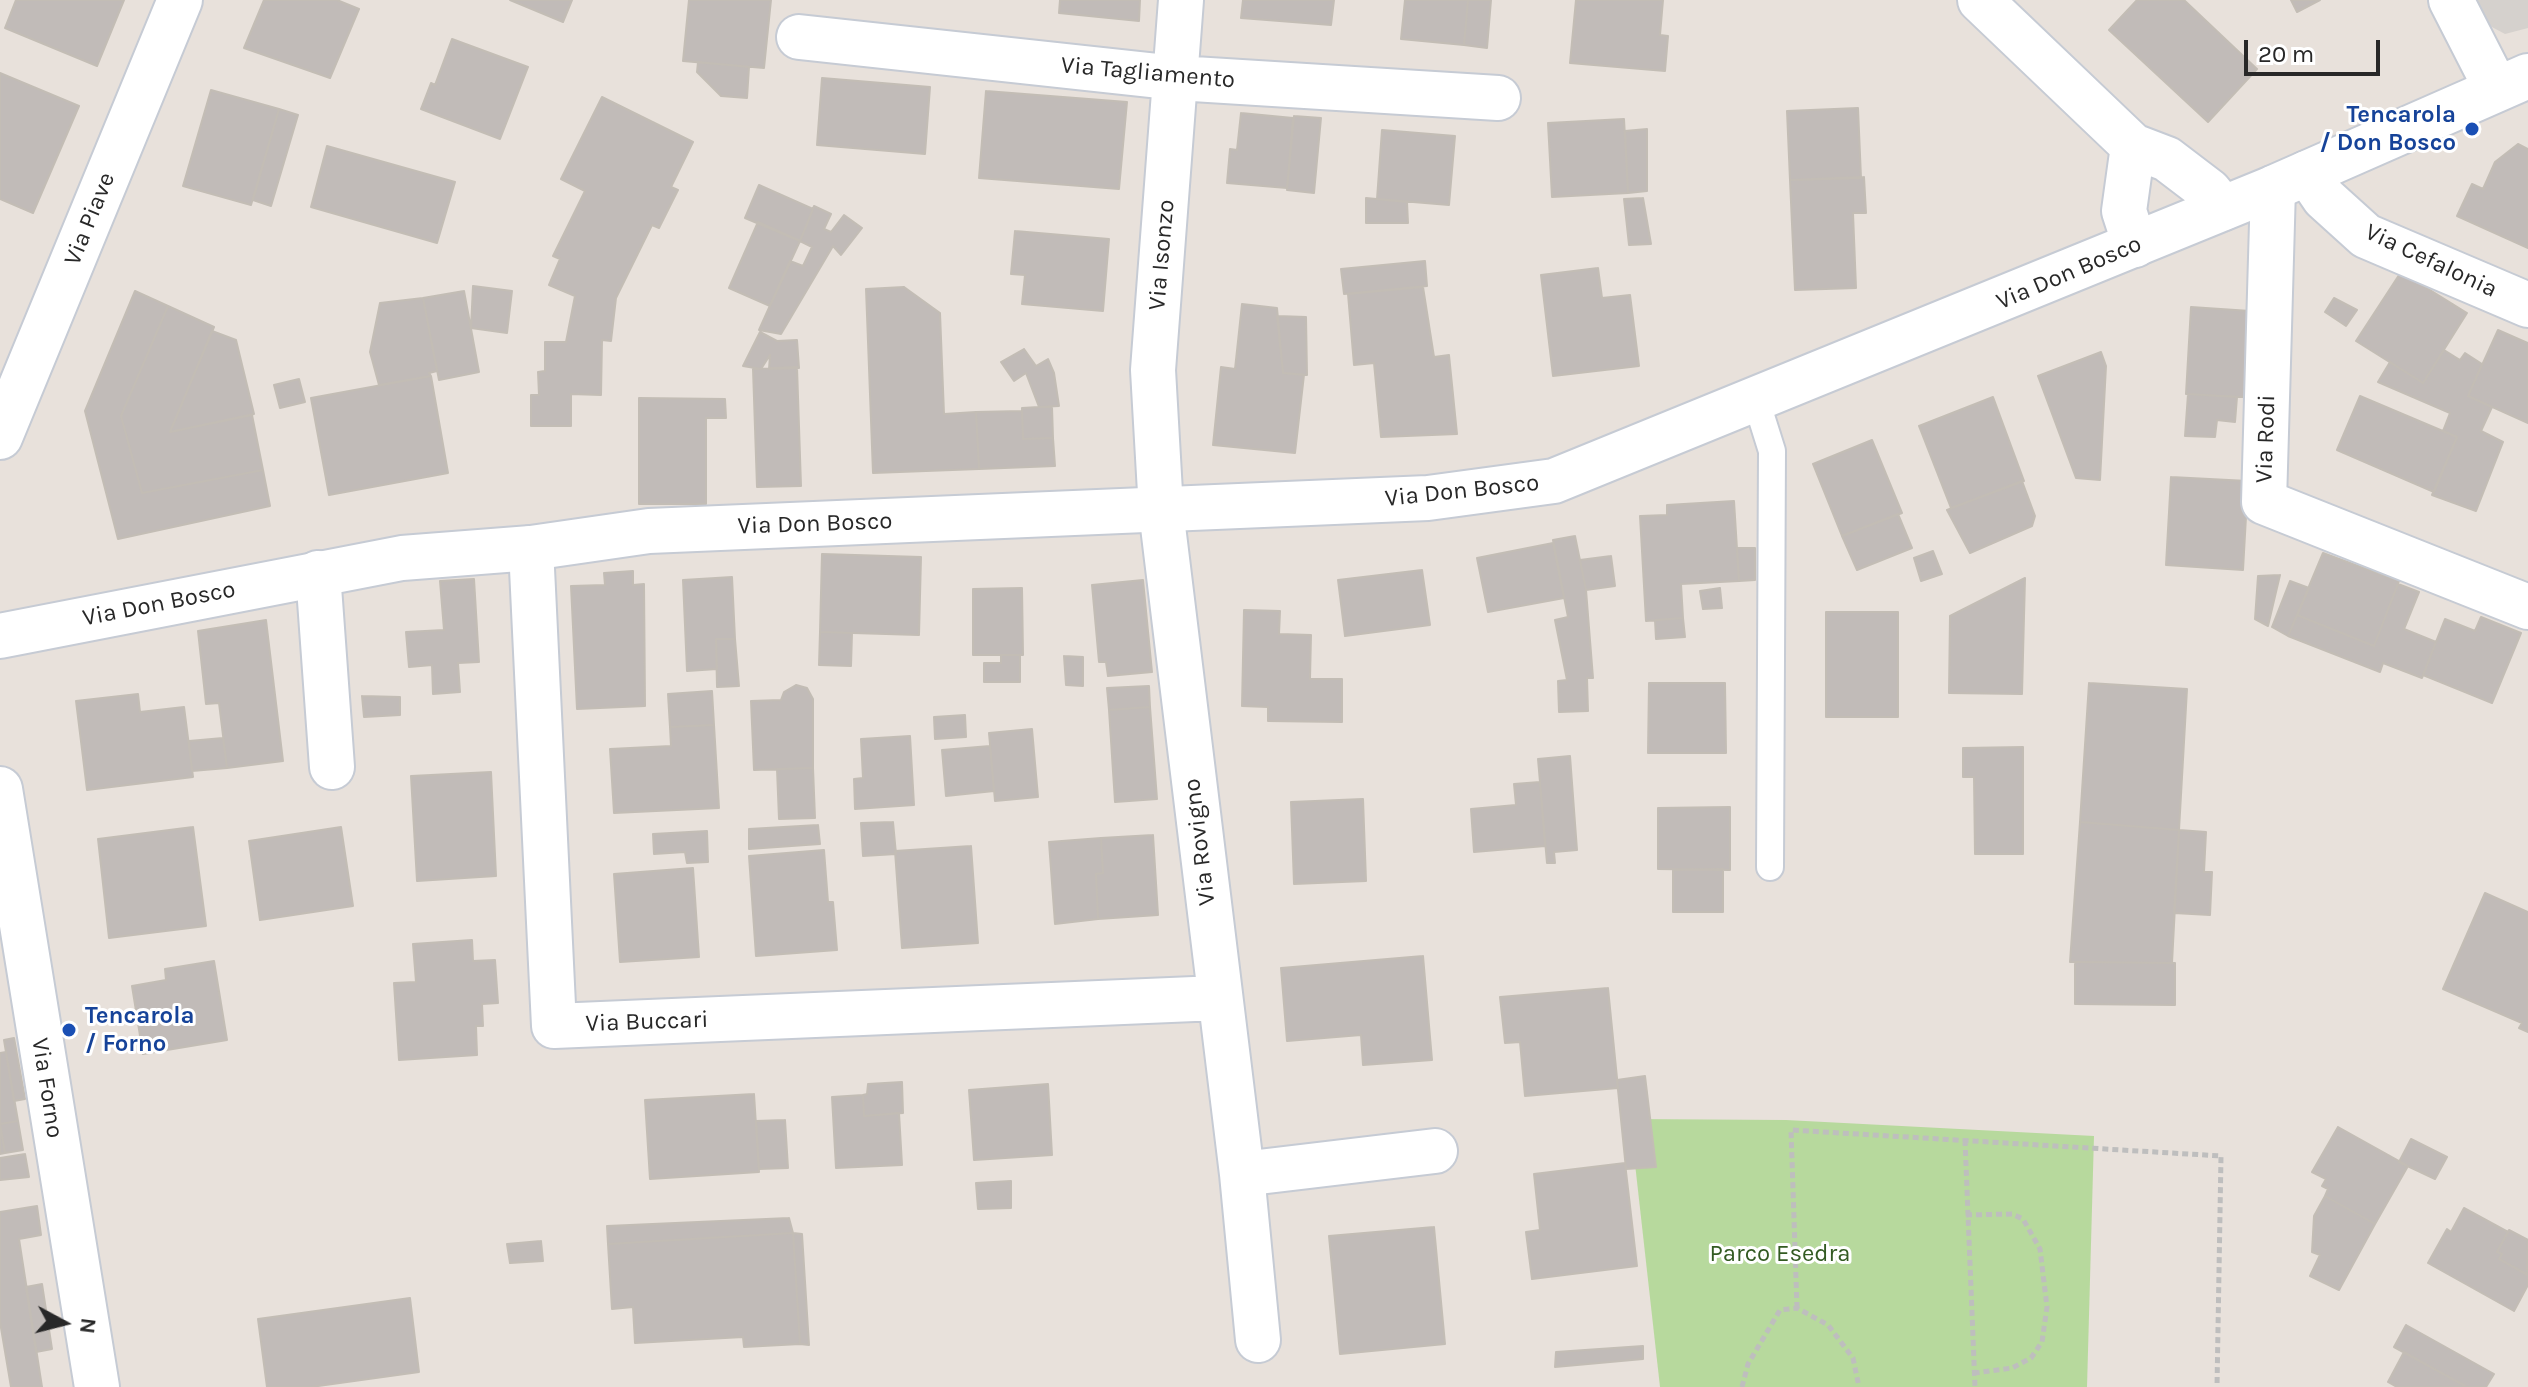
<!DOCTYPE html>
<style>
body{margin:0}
#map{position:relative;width:2528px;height:1387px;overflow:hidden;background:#e8e1db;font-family:Karla,sans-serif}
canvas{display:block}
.north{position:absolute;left:24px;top:1283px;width:80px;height:80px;-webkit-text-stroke:6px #fff;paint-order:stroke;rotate:97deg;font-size:22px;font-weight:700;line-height:32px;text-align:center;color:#282828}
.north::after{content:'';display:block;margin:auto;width:28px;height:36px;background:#282828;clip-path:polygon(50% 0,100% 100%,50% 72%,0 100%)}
.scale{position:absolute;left:2244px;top:40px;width:136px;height:36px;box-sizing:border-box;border:4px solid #282828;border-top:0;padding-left:10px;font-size:24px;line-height:28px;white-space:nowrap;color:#282828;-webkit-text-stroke:6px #fff;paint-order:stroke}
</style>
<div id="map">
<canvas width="2528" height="1387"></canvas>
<div class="north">N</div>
<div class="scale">20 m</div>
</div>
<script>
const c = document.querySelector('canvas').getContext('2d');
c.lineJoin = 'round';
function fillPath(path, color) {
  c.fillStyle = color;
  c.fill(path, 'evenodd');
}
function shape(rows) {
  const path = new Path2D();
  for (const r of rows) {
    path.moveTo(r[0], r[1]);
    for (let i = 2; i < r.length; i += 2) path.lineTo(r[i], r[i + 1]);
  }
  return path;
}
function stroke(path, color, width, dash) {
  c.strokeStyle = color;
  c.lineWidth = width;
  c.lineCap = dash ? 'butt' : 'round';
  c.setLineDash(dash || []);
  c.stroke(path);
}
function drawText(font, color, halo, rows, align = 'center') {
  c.font = font + ' Karla,sans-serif';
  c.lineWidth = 6;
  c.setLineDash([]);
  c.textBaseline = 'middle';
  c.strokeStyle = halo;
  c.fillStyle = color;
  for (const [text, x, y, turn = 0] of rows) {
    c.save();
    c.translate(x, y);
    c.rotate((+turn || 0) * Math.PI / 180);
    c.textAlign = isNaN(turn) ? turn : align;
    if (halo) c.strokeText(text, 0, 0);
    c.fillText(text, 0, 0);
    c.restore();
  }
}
const green = shape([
 [1630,1119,1786,1120,2094,1136,2087,1387,1660,1387]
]);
const plaza = shape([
 [2460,0,2528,0,2528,28,2505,34,2475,18]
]);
const building = shape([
 [16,0,124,0,97,66,5,28,16,0],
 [264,0,337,0,359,9,330,78,244,48,264,0],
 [510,0,572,0,563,22,510,0],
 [689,0,771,0,764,68,683,61,689,0],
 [1060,0,1140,0,1139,21,1059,13,1060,0],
 [1243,0,1334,0,1331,25,1241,18,1243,0],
 [1405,0,1468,0,1464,45,1401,39,1405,0],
 [1468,0,1491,0,1487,48,1464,45,1468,0],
 [1576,0,1663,0,1660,35,1668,36,1665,71,1570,63,1576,0],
 [2137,0,2184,0,2257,69,2208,122,2109,30,2137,0],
 [2291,0,2320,0,2297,12,2291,0],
 [452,39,528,67,500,139,421,109,431,83,435,85,452,39],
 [698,62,749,67,747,98,721,96,697,72,698,62],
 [0,73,79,106,33,213,0,199,0,73],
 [822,78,930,87,925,154,817,145,822,78],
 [211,90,279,109,251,205,183,186,211,90],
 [986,91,1127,102,1119,189,979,178,986,91],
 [602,97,693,142,671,187,678,190,659,228,652,225,616,298,611,341,602,340,601,395,571,394,571,426,531,426,531,395,539,395,538,372,545,371,545,342,566,342,575,296,549,285,560,259,553,256,585,191,561,179,602,97],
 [1858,108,1861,178,1790,180,1787,111,1858,108],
 [279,109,298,115,271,206,253,200,279,109],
 [1241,113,1293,118,1287,188,1227,183,1230,149,1237,150,1241,113],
 [1294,116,1321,118,1314,193,1287,190,1294,116],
 [1624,119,1628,193,1552,197,1548,123,1624,119],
 [1647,129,1647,191,1628,193,1625,131,1647,129],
 [1382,130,1455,136,1449,205,1377,199,1382,130],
 [2518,144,2528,149,2528,248,2457,216,2472,184,2483,189,2495,162,2518,144],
 [327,146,455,182,437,243,311,207,327,146],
 [1864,177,1866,213,1853,213,1856,288,1795,290,1790,180,1864,177],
 [759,185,813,209,800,241,745,218,759,185],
 [1366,198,1407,202,1408,223,1366,223,1366,198],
 [1643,198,1651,244,1629,245,1624,199,1643,198],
 [814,206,831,214,824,229,831,232,844,215,862,228,841,255,833,246,781,334,759,330,790,261,803,266,812,247,800,241,814,206],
 [758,222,800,241,770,306,729,288,758,222],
 [1015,231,1109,239,1103,311,1022,304,1025,275,1011,274,1015,231],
 [1425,261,1427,286,1344,294,1341,269,1425,261],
 [1598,268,1602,298,1630,295,1639,366,1553,376,1541,275,1598,268],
 [2401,272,2467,313,2423,383,2356,341,2401,272],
 [473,286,512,291,507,333,471,328,473,286],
 [904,287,940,313,944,414,976,412,979,469,873,473,866,289,904,287],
 [1423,287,1434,357,1449,355,1457,434,1381,437,1374,363,1354,365,1348,294,1423,287],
 [135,291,168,306,121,416,142,493,263,470,270,506,118,539,85,411,135,291],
 [464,291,479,372,439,380,423,298,464,291],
 [423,298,437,371,429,373,431,376,379,385,370,352,380,303,423,298],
 [2334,298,2357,310,2346,326,2325,312,2334,298],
 [1242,304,1277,308,1283,373,1304,375,1295,453,1213,445,1221,367,1235,369,1242,304],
 [168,306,214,327,170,432,252,415,263,470,142,493,121,416,168,306],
 [2191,307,2265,312,2260,398,2186,394,2191,307],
 [1277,316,1306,317,1307,375,1283,373,1277,316],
 [2498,330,2528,343,2528,423,2468,396,2498,330],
 [212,331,236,340,254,414,170,432,212,331],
 [760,332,777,341,797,340,799,368,769,369,770,355,761,369,743,366,760,332],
 [1024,349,1036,366,1048,359,1054,373,1059,406,1039,407,1026,373,1014,381,1001,362,1024,349],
 [2444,350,2460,360,2465,353,2482,364,2468,396,2492,407,2481,431,2503,442,2476,511,2432,495,2457,437,2443,431,2450,413,2378,382,2390,362,2423,383,2444,350],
 [2101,352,2106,366,2100,480,2076,478,2038,376,2101,352],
 [797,367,801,486,757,487,753,369,797,367],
 [431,376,448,473,329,495,311,398,431,376],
 [299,379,305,402,280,408,274,385,299,379],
 [2188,394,2237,397,2235,422,2217,420,2215,437,2185,436,2188,394],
 [2360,396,2457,437,2434,492,2337,450,2360,396],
 [1993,397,2024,481,1951,508,1919,426,1993,397],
 [639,398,725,399,726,418,706,418,706,504,639,504,639,398],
 [1039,407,1052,407,1053,438,1023,439,1022,408,1039,407],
 [1022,411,1023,439,1053,438,1055,466,979,469,976,412,1022,411],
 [1872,440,1902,513,1842,536,1813,464,1872,440],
 [2171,477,2248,481,2243,570,2166,565,2171,477],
 [2022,481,2035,516,2032,526,1970,553,1947,510,2022,481],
 [1734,501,1739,581,1681,584,1683,618,1646,621,1640,516,1667,515,1667,505,1734,501],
 [1898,514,1912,548,1857,570,1842,536,1898,514],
 [1575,536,1586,590,1593,678,1587,678,1588,711,1559,712,1558,681,1567,680,1555,620,1568,617,1553,540,1575,536],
 [1553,543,1564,598,1488,612,1477,558,1553,543],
 [1737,548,1755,548,1755,580,1739,581,1737,548],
 [1933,551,1942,574,1921,581,1914,558,1933,551],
 [2323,553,2399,581,2374,646,2297,615,2323,553],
 [822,554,921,557,919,635,820,632,822,554],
 [1611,556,1615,586,1586,590,1580,560,1611,556],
 [1422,570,1430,625,1345,636,1338,580,1422,570],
 [633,571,633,585,644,584,645,706,577,709,571,586,605,585,604,573,633,571],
 [2280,575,2268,626,2255,619,2258,576,2280,575],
 [732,577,735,639,716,639,717,669,687,671,683,580,732,577],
 [2025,578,2022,694,1949,693,1950,616,2025,578],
 [474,579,479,662,458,663,460,692,433,694,432,665,409,667,406,632,444,630,440,581,474,579],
 [1143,580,1152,672,1108,676,1106,662,1099,662,1092,585,1143,580],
 [2290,581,2309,588,2288,636,2272,627,2290,581],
 [2398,584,2419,592,2404,629,2436,642,2422,678,2383,663,2380,672,2288,636,2297,615,2374,646,2398,584],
 [1022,588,1023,655,973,655,973,589,1022,588],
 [1720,588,1722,608,1703,609,1700,591,1720,588],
 [1244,610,1280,611,1279,634,1311,635,1310,679,1342,679,1342,722,1268,721,1268,707,1242,706,1244,610],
 [1826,612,1898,612,1898,717,1826,717,1826,612],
 [2481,617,2521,633,2492,703,2423,675,2445,619,2475,631,2481,617],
 [1683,618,1685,637,1656,639,1655,620,1683,618],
 [266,620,283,761,227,768,219,703,206,704,198,631,266,620],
 [820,632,852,633,851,666,819,665,820,632],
 [716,639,735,639,739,686,717,687,716,639],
 [1001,655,1020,655,1020,682,984,682,984,663,1001,663,1001,655],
 [1064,656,1083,657,1083,686,1066,685,1064,656],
 [1649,683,1725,683,1726,753,1648,753,1649,683],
 [2089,683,2187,689,2179,830,2080,822,2089,683],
 [796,685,807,688,813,699,813,768,754,770,751,701,781,700,784,692,796,685],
 [1149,686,1150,707,1109,710,1107,688,1149,686],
 [712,691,714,725,670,727,668,694,712,691],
 [138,694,140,712,184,707,193,777,87,790,76,701,138,694],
 [362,696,400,697,400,715,364,717,362,696],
 [1150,707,1157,799,1115,802,1109,710,1150,707],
 [965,715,966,737,935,739,934,717,965,715],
 [714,725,719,808,614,813,610,749,671,746,670,727,714,725],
 [1032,729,1038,797,995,801,989,733,1032,729],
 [910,736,914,805,855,809,854,779,863,778,861,739,910,736],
 [223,738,227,768,192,771,189,741,223,738],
 [990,746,994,791,946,796,942,750,990,746],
 [2023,747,2023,854,1975,854,1974,777,1963,777,1963,748,2023,747],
 [1570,756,1577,850,1554,852,1555,863,1547,863,1538,759,1570,756],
 [813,768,815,818,779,819,777,769,813,768],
 [491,772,496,876,417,881,411,776,491,772],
 [1540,782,1545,846,1474,852,1471,809,1516,805,1514,784,1540,782],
 [1363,799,1366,881,1294,884,1291,802,1363,799],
 [1730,807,1730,870,1658,869,1658,808,1730,807],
 [893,822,896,854,863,856,861,823,893,822],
 [2080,822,2179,830,2172,963,2070,962,2080,822],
 [818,825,820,844,749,849,749,829,818,825],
 [193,827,206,926,109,938,98,839,193,827],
 [341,827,353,906,260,920,249,841,341,827],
 [2179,830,2206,832,2204,872,2212,872,2210,915,2174,913,2179,830],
 [707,831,708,862,687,863,685,852,654,854,653,834,707,831],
 [1153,835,1158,915,1098,919,1096,874,1103,873,1101,838,1153,835],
 [1101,838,1103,873,1096,874,1098,919,1055,924,1049,842,1101,838],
 [971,846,978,943,902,948,895,851,971,846],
 [824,850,828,902,833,902,837,950,756,956,749,856,824,850],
 [693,868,699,957,620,962,614,874,693,868],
 [1723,869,1723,912,1673,912,1673,870,1723,869],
 [2485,893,2528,912,2528,1032,2519,1028,2522,1023,2443,989,2485,893],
 [472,940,473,961,495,960,498,1003,482,1004,483,1026,476,1026,477,1055,399,1060,394,983,416,982,413,944,472,940],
 [1423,956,1432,1060,1363,1065,1361,1035,1287,1041,1281,968,1423,956],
 [214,961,227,1040,143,1054,132,986,166,980,165,969,214,961],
 [2075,962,2175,963,2175,1005,2075,1004,2075,962],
 [1608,988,1618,1088,1525,1096,1520,1042,1505,1043,1500,997,1608,988],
 [14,1038,25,1099,14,1101,4,1040,14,1038],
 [6,1052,18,1121,0,1124,5,1153,0,1154,0,1053,6,1052],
 [1645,1076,1656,1167,1626,1169,1617,1080,1645,1076],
 [902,1082,903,1113,864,1116,863,1095,867,1094,868,1084,902,1082],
 [1048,1084,1052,1155,974,1160,969,1090,1048,1084],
 [754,1094,759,1172,650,1179,645,1100,754,1094],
 [863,1095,864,1116,899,1113,902,1165,836,1168,832,1097,863,1095],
 [785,1120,788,1168,759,1169,756,1121,785,1120],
 [18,1121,23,1150,5,1153,0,1124,18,1121],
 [2338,1127,2408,1166,2375,1224,2325,1196,2328,1189,2322,1186,2326,1179,2312,1172,2338,1127],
 [2411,1139,2447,1157,2435,1179,2399,1162,2411,1139],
 [25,1154,29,1177,0,1180,0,1158,25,1154],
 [1625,1163,1637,1266,1532,1279,1526,1232,1540,1230,1534,1174,1625,1163],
 [1011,1181,1011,1208,978,1209,976,1183,1011,1181],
 [2325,1196,2375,1224,2339,1290,2310,1276,2320,1255,2312,1252,2314,1216,2325,1196],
 [37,1206,41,1235,19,1239,42,1387,11,1387,0,1322,0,1212,37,1206],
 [2464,1208,2508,1232,2497,1252,2502,1254,2499,1259,2528,1275,2528,1285,2514,1311,2428,1263,2447,1229,2451,1232,2464,1208],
 [789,1218,793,1233,608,1244,607,1226,789,1218],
 [1434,1227,1445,1344,1340,1354,1329,1236,1434,1227],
 [2509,1230,2528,1240,2527,1275,2499,1259,2502,1254,2497,1252,2509,1230],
 [793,1233,802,1234,809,1345,800,1344,793,1233],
 [793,1233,800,1344,744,1347,743,1337,635,1343,633,1307,612,1309,608,1244,793,1233],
 [541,1241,543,1261,510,1263,507,1244,541,1241],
 [42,1284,52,1349,36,1352,26,1287,42,1284],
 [410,1298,419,1372,311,1387,267,1387,258,1319,410,1298],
 [2406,1325,2494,1374,2486,1387,2467,1387,2394,1347,2406,1325],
 [1643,1346,1643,1359,1555,1367,1556,1352,1643,1346],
 [2404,1352,2467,1387,2397,1387,2388,1382,2404,1352]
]);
const path = shape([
 [1965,1140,1975,1387],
 [1966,1215,2012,1214,2023,1219,2040,1249,2047,1307,2042,1342,2031,1358,2012,1368,1975,1373],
 [1797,1308,1791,1130,2221,1156,2217,1387],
 [1742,1387,1748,1364,1780,1310,1797,1308,1828,1325,1853,1358,1859,1387]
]);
const lane = shape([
 [1756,400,1772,451,1770,867]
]);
const street = shape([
 [1181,0,1153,370,1161,510,1242,1174,1258,1340],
 [1980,0,2133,146,2167,159,2209,191,2223,208],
 [2451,0,2496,88],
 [799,37,1177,78,1498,98],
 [2133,146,2124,211,2135,245],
 [2307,173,2324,198,2366,236,2528,305],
 [2273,188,2264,502,2528,607],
 [0,437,180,0],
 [531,548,554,1026,1218,998],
 [318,573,332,767],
 [0,789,97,1387],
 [1242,1174,1435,1151]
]);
const secondary = shape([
 [0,636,402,558,531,548,649,531,1428,498,1554,481,2273,188,2528,76]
]);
const markers = [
 [2472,129,8,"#1a4fb4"],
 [69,1030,8,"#1a4fb4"]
];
const streetNames = [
 ["Via Tagliamento",1148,73,5],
 ["Via Piave",90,219,-68],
 ["Via Isonzo",1162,255,-85],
 ["Via Cefalonia",2431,261,25],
 ["Via Don Bosco",2069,273,-23],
 ["Via Rodi",2266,439,-88],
 ["Via Don Bosco",1462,491,-6],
 ["Via Don Bosco",815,524,-2],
 ["Via Don Bosco",159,604,-11],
 ["Via Rovigno",1200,842,-97],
 ["Via Buccari",647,1022,-2],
 ["Via Forno",47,1088,81]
];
const transitNames = [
 ["Tencarola",2456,115],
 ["/ Don Bosco",2456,143],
 ["Tencarola",85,1016,"left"],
 ["/ Forno",85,1044,"left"]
];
const parkNames = [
 ["Parco Esedra",1780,1254]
];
fillPath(green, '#b7d99d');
fillPath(plaza, '#d5d1cd');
fillPath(building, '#c1bbb8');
stroke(building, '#c3bdb5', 2);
stroke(lane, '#c6cbd4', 30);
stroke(street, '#c6cbd4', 48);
stroke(secondary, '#c6cbd4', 48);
stroke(path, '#bebebe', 5, [6, 4]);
stroke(lane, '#fff', 26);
stroke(street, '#fff', 44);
stroke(secondary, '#fff', 44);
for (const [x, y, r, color] of markers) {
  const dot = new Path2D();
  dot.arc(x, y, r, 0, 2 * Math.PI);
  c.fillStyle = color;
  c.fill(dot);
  stroke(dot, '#fff', 3);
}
drawText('24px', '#282828', '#fff', streetNames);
drawText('bold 24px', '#164399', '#fff', transitNames, 'right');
drawText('24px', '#335b22', '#fff', parkNames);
</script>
